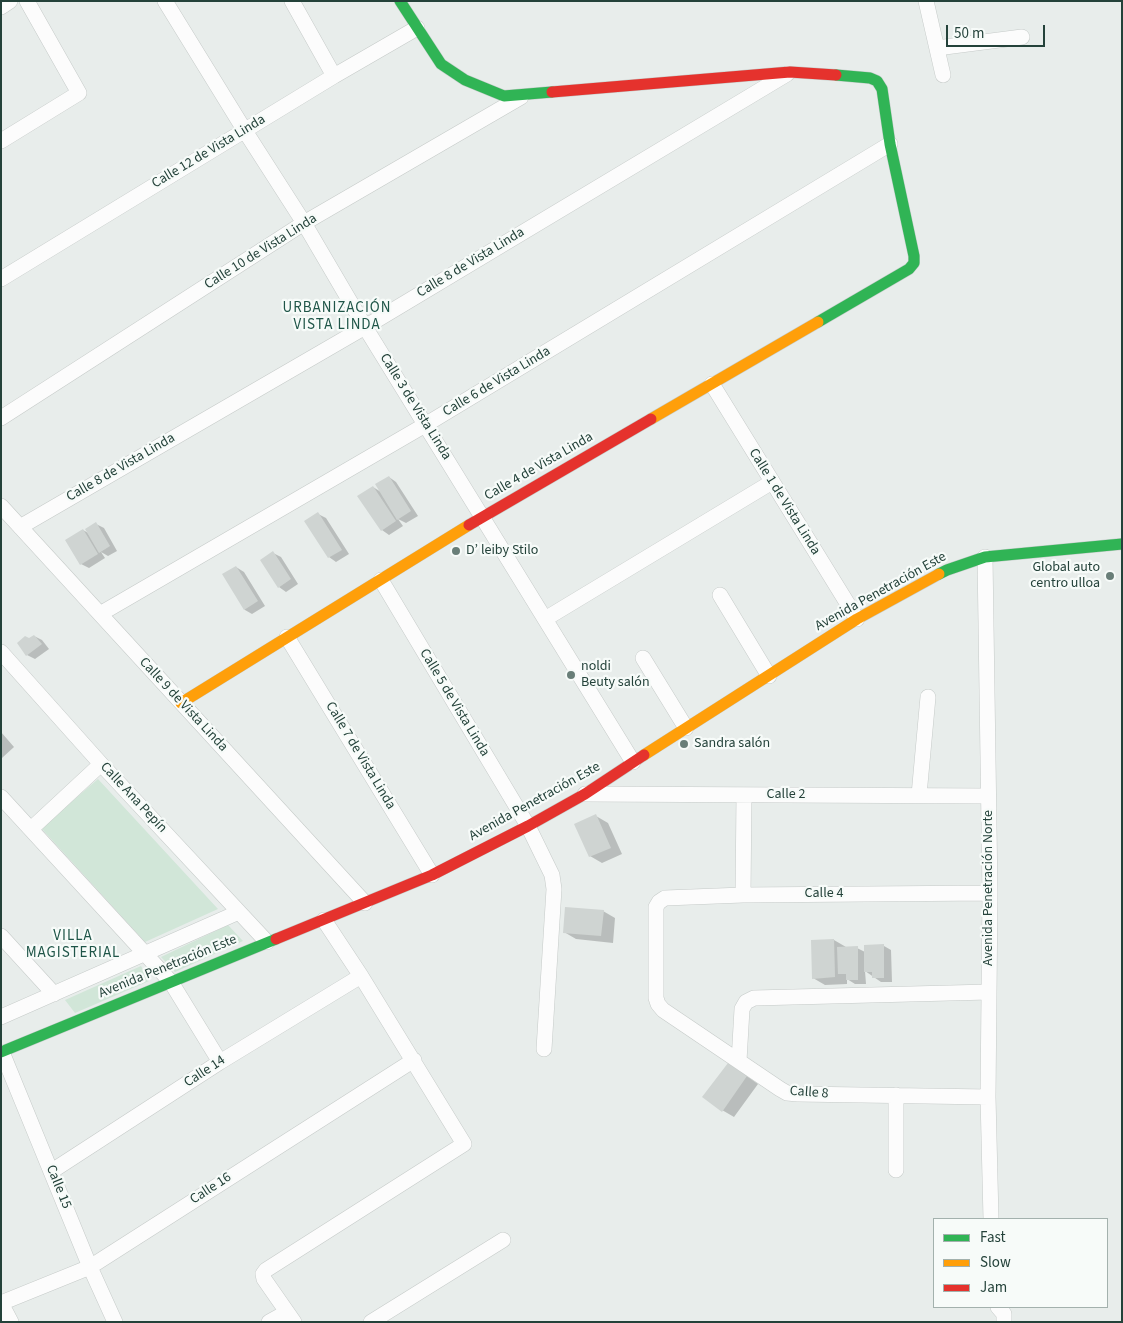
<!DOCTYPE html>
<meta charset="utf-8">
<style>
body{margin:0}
#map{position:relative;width:1123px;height:1323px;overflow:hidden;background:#e8edeb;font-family:"Source Sans 3",sans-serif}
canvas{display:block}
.frame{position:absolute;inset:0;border:2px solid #24423a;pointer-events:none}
.legend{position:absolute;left:933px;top:1218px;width:175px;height:90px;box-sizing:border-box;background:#f7fbf9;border:1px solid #a3b1ad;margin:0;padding:6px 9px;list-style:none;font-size:15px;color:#24423a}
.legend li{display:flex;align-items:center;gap:10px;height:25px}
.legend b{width:25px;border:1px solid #a3b1ad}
.scale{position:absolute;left:946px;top:25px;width:99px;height:22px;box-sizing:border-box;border:2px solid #24423a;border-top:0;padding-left:6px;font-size:15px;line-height:18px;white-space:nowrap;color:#24423a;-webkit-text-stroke:4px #f7fbf9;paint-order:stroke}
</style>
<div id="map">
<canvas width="1123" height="1323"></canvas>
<div class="frame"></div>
<ul class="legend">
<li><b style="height:6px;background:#30b455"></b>Fast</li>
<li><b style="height:6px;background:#ff9f0a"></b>Slow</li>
<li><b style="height:6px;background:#e5322d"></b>Jam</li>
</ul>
<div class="scale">50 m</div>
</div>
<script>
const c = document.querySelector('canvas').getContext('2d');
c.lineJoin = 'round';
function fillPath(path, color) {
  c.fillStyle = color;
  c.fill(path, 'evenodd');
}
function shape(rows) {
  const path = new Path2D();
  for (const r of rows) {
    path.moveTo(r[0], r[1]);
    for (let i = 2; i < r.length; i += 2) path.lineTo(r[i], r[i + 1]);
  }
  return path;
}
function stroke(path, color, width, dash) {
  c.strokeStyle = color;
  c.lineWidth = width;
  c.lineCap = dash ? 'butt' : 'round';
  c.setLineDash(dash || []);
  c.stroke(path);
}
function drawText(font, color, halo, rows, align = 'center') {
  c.font = font + ' "Source Sans 3",sans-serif';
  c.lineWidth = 4.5;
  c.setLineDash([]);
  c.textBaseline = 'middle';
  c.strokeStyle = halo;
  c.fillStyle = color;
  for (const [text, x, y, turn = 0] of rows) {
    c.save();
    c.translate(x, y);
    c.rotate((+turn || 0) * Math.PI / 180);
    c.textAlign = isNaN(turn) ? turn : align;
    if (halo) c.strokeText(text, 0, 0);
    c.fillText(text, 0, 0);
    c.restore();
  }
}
const green = shape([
 [98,779,218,909,145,942,41,828],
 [228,925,243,941,175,972,161,957],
 [141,966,149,981,75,1013,65,1000]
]);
const shadow = shape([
 [389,477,396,482,418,516,406,523,398,519,403,526,389,535,382,530,373,487,381,492],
 [318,514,326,518,349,554,336,562,329,557],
 [96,524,104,528,117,551,108,556,101,552,105,558,89,568,81,564,83,530,90,534],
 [273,553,281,557,298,584,286,592,279,587],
 [236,567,244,572,265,606,252,614,245,610,224,575],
 [34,636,42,640,49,649,35,659,27,655,29,639],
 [1,732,14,747,2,758,1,757],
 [596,816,608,823,622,854,602,863,590,856],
 [603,911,615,918,613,943,576,939,564,932],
 [834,940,846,947,857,948,865,952,884,946,891,950,892,982,881,982,865,971,866,984,855,984,847,979,847,984,825,985,813,978],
 [740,1071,758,1084,734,1117,722,1110]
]);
const building = shape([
 [389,476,411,511,397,520,375,484],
 [373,486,396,521,381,531,357,496],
 [318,512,342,550,328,558,304,521],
 [96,522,110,546,99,553,85,529],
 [83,529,98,554,80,565,65,540],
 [273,551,291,579,278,588,260,560],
 [236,566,258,601,244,610,222,574],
 [34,635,42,644,26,656,17,643,25,636,29,638],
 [596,814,611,848,589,857,574,824],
 [565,907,604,910,601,936,563,933],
 [834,939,835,977,812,979,811,940],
 [884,944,884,978,872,978,872,972,864,972,864,945],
 [858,946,858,980,846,980,846,974,838,974,837,947],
 [728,1063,747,1076,722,1112,702,1097]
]);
const street = shape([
 [165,1,245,131,304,223,365,327,633,762],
 [292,1,334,76],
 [926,1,943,75],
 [1,7,10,1],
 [937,48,1022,37],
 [1,141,79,93,27,1],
 [1,279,334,76,417,28],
 [712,384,857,619],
 [1,418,304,223,521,97],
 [1,506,365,903],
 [20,527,365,327,787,74],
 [985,557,990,893,988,1097,991,1219],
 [381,580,528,826,552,875,554,889,544,1049],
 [720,595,769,676],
 [100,614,425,425,890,144],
 [545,619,772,482],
 [287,637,432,875],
 [1,652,101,764,267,942],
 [643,658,686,728],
 [585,794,988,796],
 [919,795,928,697],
 [1,797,171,982,220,1062],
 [31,829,101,764],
 [743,895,744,795],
 [1,936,54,994],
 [1,1017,239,912],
 [2,1052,90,1267,115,1322],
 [739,1061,742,1009,746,1002,754,998,989,992],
 [896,1095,896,1170],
 [988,1097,798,1094,787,1093,780,1089,663,1010,658,1004,656,998,656,907,659,902,665,898,743,895,990,893],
 [52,1171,220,1062,361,976],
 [998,1307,1004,1314,1004,1322],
 [11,1322,1,1303,90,1267,414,1060],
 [269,1322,287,1312],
 [294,1322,264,1279,263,1274,266,1270,464,1144,361,976,324,920],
 [371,1322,503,1240]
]);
const fast = shape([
 [400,1,441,64,465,80,504,96,552,92],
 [818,322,909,269,914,263,914,256,890,144,882,89,877,81,870,78,836,75],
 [939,574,947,570,985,557,1122,544],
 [1,1052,276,939]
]);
const slow = shape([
 [651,419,818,322],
 [181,703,469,525],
 [644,755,857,619,939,574]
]);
const jam = shape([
 [552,92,790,72,836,75],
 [469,525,651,419],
 [276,939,432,875,528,826,585,794,644,755]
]);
const markers = [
 [456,551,5,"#697e78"],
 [1110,576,5,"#697e78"],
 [571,675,5,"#697e78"],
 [684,744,5,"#697e78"]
];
const streetNames = [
 ["Calle 12 de Vista Linda",209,152,-31],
 ["Calle 10 de Vista Linda",261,252,-32],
 ["Calle 8 de Vista Linda",471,263,-31],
 ["Calle 6 de Vista Linda",497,382,-31],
 ["Calle 3 de Vista Linda",415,407,58],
 ["Calle 4 de Vista Linda",539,467,-30],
 ["Calle 8 de Vista Linda",121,468,-30],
 ["Calle 1 de Vista Linda",784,502,58],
 ["Avenida Penetración Este",881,592,-29],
 ["Calle 5 de Vista Linda",454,703,59],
 ["Calle 9 de Vista Linda",183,705,47],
 ["Calle 7 de Vista Linda",360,756,59],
 ["Calle 2",786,795],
 ["Calle Ana Pepín",133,798,47],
 ["Avenida Penetración Este",535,802,-29],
 ["Avenida Penetración Norte",989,888,-90],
 ["Calle 4",824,894],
 ["Avenida Penetración Este",168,967,-22],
 ["Calle 14",205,1072,-33],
 ["Calle 8",809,1093,4],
 ["Calle 15",58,1187,68],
 ["Calle 16",211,1189,-33]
];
const poiNames = [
 ["D’ leiby Stilo",466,551],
 ["Global auto",1100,568,"right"],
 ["centro ulloa",1100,584,"right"],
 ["noldi",581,667],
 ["Beuty salón",581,683],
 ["Sandra salón",694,744]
];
const neighbourhoodNames = [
 ["URBANIZACIÓN",337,309],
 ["VISTA LINDA",337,326],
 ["VILLA",73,937],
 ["MAGISTERIAL",73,954]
];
fillPath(green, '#d1e6d8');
fillPath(shadow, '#0003');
fillPath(building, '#cfd4d2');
stroke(street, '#c5cac8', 16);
stroke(fast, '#c3cbc8', 12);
stroke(slow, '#c3cbc8', 12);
stroke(jam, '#c3cbc8', 12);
stroke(street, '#fcfcfc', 15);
stroke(fast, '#30b455', 11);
stroke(slow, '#ff9f0a', 11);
stroke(jam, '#e5322d', 11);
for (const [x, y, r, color] of markers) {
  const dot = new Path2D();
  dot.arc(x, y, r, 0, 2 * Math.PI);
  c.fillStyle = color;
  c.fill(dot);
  stroke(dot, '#f7fbf9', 2);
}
drawText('14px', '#24423a', '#f7fbf9', streetNames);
drawText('14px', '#24423a', '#f7fbf9', poiNames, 'left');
c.letterSpacing = '1px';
drawText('15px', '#1f5548', '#f7fbf9', neighbourhoodNames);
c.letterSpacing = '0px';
</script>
